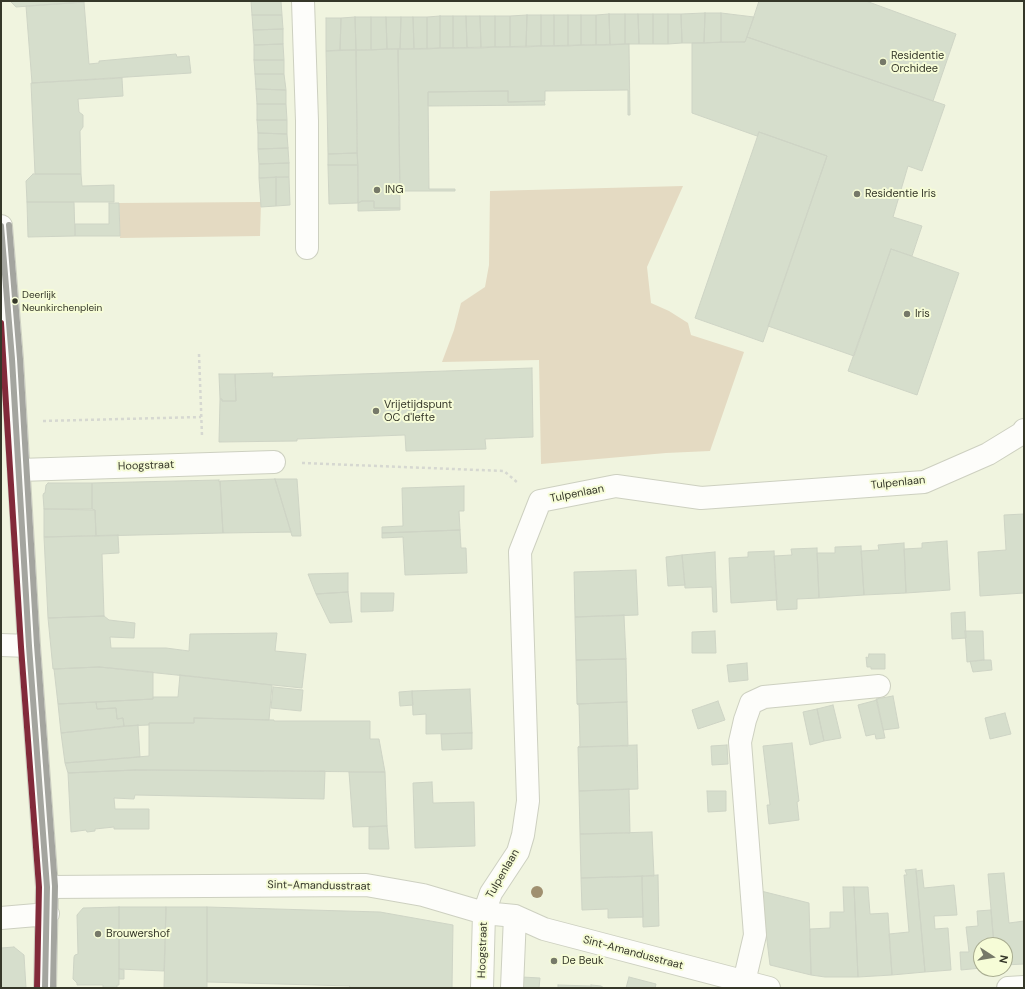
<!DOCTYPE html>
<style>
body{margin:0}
#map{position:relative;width:1025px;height:989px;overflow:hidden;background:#f0f4df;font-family:"DM Sans",sans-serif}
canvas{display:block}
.frame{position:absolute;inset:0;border:2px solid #353729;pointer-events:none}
.north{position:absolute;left:973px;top:937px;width:40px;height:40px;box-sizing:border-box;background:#f6fcd7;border:1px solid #a9ad91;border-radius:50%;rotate:102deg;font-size:11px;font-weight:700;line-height:16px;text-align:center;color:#353729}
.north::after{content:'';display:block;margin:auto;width:14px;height:18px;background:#767969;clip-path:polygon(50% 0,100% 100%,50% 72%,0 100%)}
</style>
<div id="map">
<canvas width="1025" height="989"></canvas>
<div class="frame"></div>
<div class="north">N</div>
</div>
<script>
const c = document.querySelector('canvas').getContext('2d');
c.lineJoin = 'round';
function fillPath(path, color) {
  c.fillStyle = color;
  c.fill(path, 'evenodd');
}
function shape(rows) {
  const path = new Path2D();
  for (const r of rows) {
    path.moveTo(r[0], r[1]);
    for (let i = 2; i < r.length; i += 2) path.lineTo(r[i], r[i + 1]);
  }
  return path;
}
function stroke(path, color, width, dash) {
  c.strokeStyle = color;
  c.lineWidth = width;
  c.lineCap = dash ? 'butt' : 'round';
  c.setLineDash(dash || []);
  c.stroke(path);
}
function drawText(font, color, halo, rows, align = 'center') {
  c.font = font + ' "DM Sans",sans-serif';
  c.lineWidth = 4;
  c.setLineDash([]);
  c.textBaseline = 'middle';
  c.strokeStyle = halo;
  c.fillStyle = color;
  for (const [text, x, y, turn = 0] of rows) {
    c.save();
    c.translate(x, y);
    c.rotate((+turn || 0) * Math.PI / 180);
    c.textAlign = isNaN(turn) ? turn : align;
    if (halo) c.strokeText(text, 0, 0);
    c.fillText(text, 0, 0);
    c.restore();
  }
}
const green = shape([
 [683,186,647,267,651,303,669,311,688,323,691,335,744,352,710,451,666,453,541,464,539,360,442,362,454,330,461,303,485,287,489,265,490,191],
 [261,202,260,236,120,238,119,203]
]);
const building = shape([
 [10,1,84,1,84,2,16,7,10,1],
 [251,1,281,1,282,15,252,15,251,1],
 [759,1,866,1,956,34,933,101,747,37,759,1],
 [84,2,89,64,99,63,99,61,176,54,177,57,189,56,191,73,32,83,26,6,84,2],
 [705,13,704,43,682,43,681,14,705,13],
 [705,13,721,13,721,42,704,43,705,13],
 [721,13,754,17,745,42,721,42,721,13],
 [609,14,610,45,596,45,596,15,609,14],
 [609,14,625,14,625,44,610,45,609,14],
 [625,14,638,14,639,44,625,44,625,14],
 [638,14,653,14,653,44,639,44,638,14],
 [653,14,668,14,668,44,653,44,653,14],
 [668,14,681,14,682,43,668,44,668,14],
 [252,15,282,15,283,29,253,30,252,15],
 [527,15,541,15,541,46,526,47,527,15],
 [527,15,526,47,510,47,510,16,527,15],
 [541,15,554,15,554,46,541,46,541,15],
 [554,15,568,15,568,46,554,46,554,15],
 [568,15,581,15,581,45,568,46,568,15],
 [581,15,596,15,596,45,581,45,581,15],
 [440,16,440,48,427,49,427,17,440,16],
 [440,16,453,16,453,48,440,48,440,16],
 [453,16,466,16,467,48,453,48,453,16],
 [466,16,480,16,481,48,467,48,466,16],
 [480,16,495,16,495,47,481,48,480,16],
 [495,16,510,16,510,47,495,47,495,16],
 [355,17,356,50,340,50,341,18,355,17],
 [355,17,371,17,371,50,356,50,355,17],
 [371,17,386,17,387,49,371,50,371,17],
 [386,17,401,17,400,49,387,49,386,17],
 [401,17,413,17,414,49,400,49,401,17],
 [413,17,427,17,427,49,414,49,413,17],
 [326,18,341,18,340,50,326,51,326,18],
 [283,29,283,44,254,45,253,30,283,29],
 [747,37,945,105,922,171,908,166,893,217,922,226,912,256,891,249,854,356,768,326,827,156,759,132,757,136,692,113,692,43,745,42,747,37],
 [283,44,284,60,254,60,254,45,283,44],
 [629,44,630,115,628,115,628,90,545,91,545,101,508,102,508,91,428,92,429,189,455,189,455,191,400,191,398,49,629,44],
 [398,49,400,208,374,208,374,201,362,201,358,203,356,50,398,49],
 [356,50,357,153,328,154,326,51,356,50],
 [254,60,284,60,284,74,255,74,254,60],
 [255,74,284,74,286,90,256,89,255,74],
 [122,78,123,96,78,99,79,112,83,115,83,127,80,131,81,174,35,174,31,83,122,78],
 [256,89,286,90,286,104,257,104,256,89],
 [508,91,508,102,544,101,545,105,428,106,428,92,508,91],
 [257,104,286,104,287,120,257,120,257,104],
 [257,120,287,120,287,134,258,133,257,120],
 [759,132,827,156,763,342,695,318,759,132],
 [258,133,287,134,288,148,258,149,258,133],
 [288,148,289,163,259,164,258,149,288,148],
 [357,153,358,165,328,165,328,154,357,153],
 [289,163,289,177,259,178,259,164,289,163],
 [328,165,358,165,358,203,329,204,328,165],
 [33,174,81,174,82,186,114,185,114,202,27,202,26,181,33,174],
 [276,177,289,177,290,205,276,206,276,177],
 [276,177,276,206,261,207,259,178,276,177],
 [362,201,374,201,374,208,400,208,400,210,358,211,358,203,362,201],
 [27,202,74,202,75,236,28,237,27,202],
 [109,203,119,203,120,236,75,236,75,224,109,224,109,203],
 [891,249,959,273,917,395,848,371,891,249],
 [532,368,533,437,485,439,486,449,406,451,405,435,297,439,297,441,219,442,220,399,222,399,222,401,236,401,235,374,273,373,272,377,532,368],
 [219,374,235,374,236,401,222,401,222,399,220,399,219,374],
 [275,479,297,479,301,536,292,536,275,479],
 [275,479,291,532,223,533,220,481,275,479],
 [219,480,219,482,220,481,223,533,96,536,95,510,92,509,92,483,219,480],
 [48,483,92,483,92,509,44,509,43,495,44,493,45,493,46,485,48,483],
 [464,486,464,511,459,511,460,530,382,533,382,527,403,526,402,488,464,486],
 [44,509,95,510,96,536,44,537,44,509],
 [1024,514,1024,593,980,596,978,552,1006,550,1004,515,1024,514],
 [460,530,461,548,466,548,467,573,405,575,403,537,382,538,382,533,460,530],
 [118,535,119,553,102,554,104,616,48,618,44,537,118,535],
 [947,541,950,590,906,593,904,549,922,548,922,543,947,541],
 [904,543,906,593,864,595,861,551,879,550,878,545,904,543],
 [861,546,864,595,819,598,817,553,835,553,835,547,861,546],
 [817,548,819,598,797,599,797,609,777,610,774,556,792,555,791,549,817,548],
 [774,551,777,600,731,603,729,558,748,557,748,552,774,551],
 [715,552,717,612,713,612,712,587,685,588,682,555,715,552],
 [682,555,685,585,668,586,666,557,682,555],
 [636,570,638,615,575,617,574,572,636,570],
 [348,573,348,592,316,594,308,574,348,573],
 [348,592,352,622,330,623,316,594,348,592],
 [361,593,394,593,393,611,361,612,361,593],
 [965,612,966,638,952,639,951,613,965,612],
 [624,615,626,659,576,660,575,617,624,615],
 [104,616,109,620,135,623,134,638,110,637,111,648,166,648,189,651,190,634,277,633,275,651,306,654,302,688,99,667,53,669,48,618,104,616],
 [715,631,716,653,692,653,692,632,715,631],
 [965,631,983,631,984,660,967,662,965,631],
 [869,654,885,654,885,669,871,669,871,667,867,667,866,657,868,658,869,654],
 [626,659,627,702,577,704,576,660,626,659],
 [984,660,991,660,992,670,973,672,970,661,984,660],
 [747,663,748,680,729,682,727,665,747,663],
 [99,667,153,672,153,699,58,704,54,669,99,667],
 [180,675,272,685,269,720,194,718,194,723,149,723,149,725,124,726,123,718,117,719,116,708,97,709,96,702,153,699,153,697,178,697,180,675],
 [273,687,303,690,301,711,271,708,273,687],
 [470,689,472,733,426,734,426,714,413,715,412,691,470,689],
 [412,691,413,705,400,706,399,692,412,691],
 [893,696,899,728,883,730,876,699,893,696],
 [877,700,885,738,876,739,875,734,866,736,858,705,877,700],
 [718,701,725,720,698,729,692,710,718,701],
 [96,702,97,709,116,708,117,719,123,718,124,726,61,733,58,704,96,702],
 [627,702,628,746,578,747,580,746,579,705,577,704,627,702],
 [833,705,841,738,824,741,817,709,833,705],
 [817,709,824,741,810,745,803,712,817,709],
 [1005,713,1011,734,990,739,985,718,1005,713],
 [194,718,274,720,274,721,370,721,370,739,379,739,385,772,135,770,68,773,65,763,149,756,149,723,194,723,194,718],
 [138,725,140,757,65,763,61,733,138,725],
 [472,733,472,749,442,750,441,734,472,733],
 [792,743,799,801,797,802,799,820,769,824,767,805,770,805,763,746,792,743],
 [637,745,638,789,579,791,578,747,637,745],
 [727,745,728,764,712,765,711,746,727,745],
 [135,770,325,771,324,799,135,795,134,799,114,798,115,809,149,809,149,829,114,829,114,827,95,829,95,831,87,832,86,830,71,832,68,773,135,770],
 [349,772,385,772,387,826,353,827,349,772],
 [432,782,433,803,474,802,475,846,415,848,413,783,432,782],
 [629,789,630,833,580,834,579,791,629,789],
 [707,791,726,791,726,811,708,812,707,791],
 [387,826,389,849,369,849,369,827,387,826],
 [652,832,654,876,581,878,580,834,652,832],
 [916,869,925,972,892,975,889,934,909,932,904,875,907,875,905,870,916,869],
 [922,870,924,888,954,885,957,915,934,916,935,929,948,928,951,970,925,972,916,871,922,870],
 [1004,873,1009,923,1024,921,1024,964,1005,965,1005,945,994,945,988,874,1004,873],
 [658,875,659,926,643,927,642,876,658,875],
 [642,876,643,917,608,918,608,909,582,910,581,878,642,876],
 [843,887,854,887,858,977,825,977,811,975,810,929,830,928,830,912,844,912,843,887],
 [854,887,868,887,870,914,888,913,892,975,858,977,854,887],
 [761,891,809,903,811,975,770,965,761,891],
 [119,907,119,985,117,985,117,988,103,988,103,985,77,985,77,983,73,979,74,957,75,955,78,954,77,915,83,908,119,907],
 [119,907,166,907,164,971,119,969,119,907],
 [166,907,207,907,207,988,164,988,166,907],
 [207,907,380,912,453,925,452,988,349,988,350,986,207,982,207,907],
 [991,910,994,945,981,945,981,968,961,970,960,952,969,952,966,927,978,926,977,911,991,910],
 [14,947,24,955,26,988,1,988,1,948,14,947],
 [119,969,124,970,124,979,119,979,119,969],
 [522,977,540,978,539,988,522,988,522,977],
 [629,977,656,984,655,988,626,988,629,977],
 [558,985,591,986,591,988,558,988,558,985],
 [591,985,601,986,604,988,591,988,591,985]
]);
const path = shape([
 [199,354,202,436],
 [43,421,201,417],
 [302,463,504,471,518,483]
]);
const minor = shape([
 [303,1,307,121,307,248],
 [1,226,12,359,29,646,47,887,45,988],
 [19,470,274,462],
 [1,645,29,646],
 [47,887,366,885,423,895,484,913,515,916,544,929,769,988],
 [1,918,48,914],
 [744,982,755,935,740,742,745,720,751,703,764,697,879,686],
 [482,988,484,913,491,893,518,852,523,835,528,801,520,552,540,501,616,486,701,498,924,482,988,454,1024,432,1024,430],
 [512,988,515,916],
 [1008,988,1024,987]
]);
const bus1 = shape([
 [1,226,12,359,29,646,47,887,45,988]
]);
const bus2 = shape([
 [1,323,21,647,39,887,37,988]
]);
const bus3 = shape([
 [9,225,20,359,37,645,55,886,53,988]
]);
const trees = [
 [537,892]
];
const markers = [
 [883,62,4,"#767969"],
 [377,190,4,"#767969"],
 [857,194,4,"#767969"],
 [15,301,3.5,"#353729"],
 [907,314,4,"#767969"],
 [376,411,4,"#767969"],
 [98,934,4,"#767969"],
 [554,961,4,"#767969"]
];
const busNames = [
 ["Deerlijk",22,295],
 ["Neunkirchenplein",22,308]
];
const poiNames = [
 ["Residentie",891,56],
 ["Orchidee",891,69],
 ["ING",385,190],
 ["Residentie Iris",865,194],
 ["Iris",915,314],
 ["Vrijetijdspunt",384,405],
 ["OC d'Iefte",384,418],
 ["Brouwershof",106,934],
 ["De Beuk",562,961]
];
const streetNames = [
 ["Hoogstraat",146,466,-2],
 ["Tulpenlaan",898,483,-6],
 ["Tulpenlaan",577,494,-11],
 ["Tulpenlaan",503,874,-60],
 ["Sint-Amandusstraat",319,886,1],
 ["Hoogstraat",483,950,-88],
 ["Sint-Amandusstraat",633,953,15]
];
fillPath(green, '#e4dac2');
fillPath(building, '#d6decc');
stroke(building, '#ced4c5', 1);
stroke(minor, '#cdd0c0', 24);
stroke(path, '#d6d8d1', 2.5, [3, 3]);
stroke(minor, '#fdfdfa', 22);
stroke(bus1, '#a4a59f', 6);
stroke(bus2, '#822a3a', 6);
stroke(bus3, '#a4a59f', 6);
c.fillStyle = '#a09070';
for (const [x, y] of trees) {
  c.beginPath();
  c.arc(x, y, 6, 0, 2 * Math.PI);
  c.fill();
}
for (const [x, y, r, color] of markers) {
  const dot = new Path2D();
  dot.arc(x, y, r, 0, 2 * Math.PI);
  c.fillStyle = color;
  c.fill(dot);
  stroke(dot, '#f6fcd7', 1.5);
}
drawText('10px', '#353729', '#f6fcd7', busNames, 'left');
drawText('11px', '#353729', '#f6fcd7', poiNames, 'left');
drawText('11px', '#353729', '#f6fcd7', streetNames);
</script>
